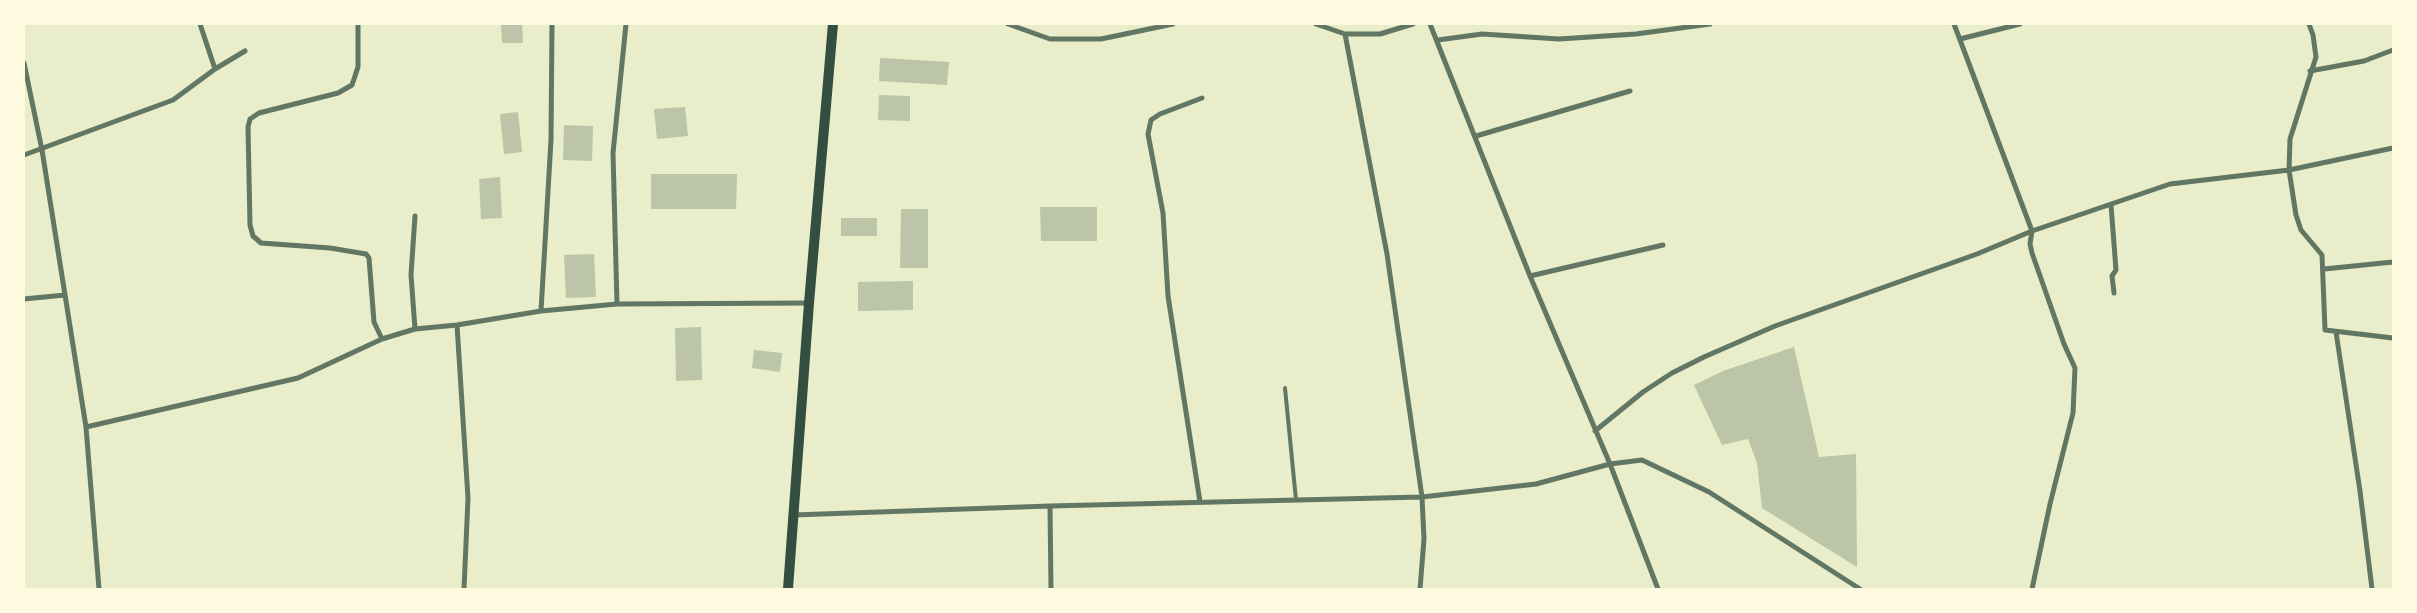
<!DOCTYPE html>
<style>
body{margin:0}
#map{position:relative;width:2417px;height:613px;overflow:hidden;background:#e9edc9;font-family:Figtree,sans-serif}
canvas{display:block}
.frame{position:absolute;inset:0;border:25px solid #fefae0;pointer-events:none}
</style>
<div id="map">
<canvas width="2417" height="613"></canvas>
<div class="frame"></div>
</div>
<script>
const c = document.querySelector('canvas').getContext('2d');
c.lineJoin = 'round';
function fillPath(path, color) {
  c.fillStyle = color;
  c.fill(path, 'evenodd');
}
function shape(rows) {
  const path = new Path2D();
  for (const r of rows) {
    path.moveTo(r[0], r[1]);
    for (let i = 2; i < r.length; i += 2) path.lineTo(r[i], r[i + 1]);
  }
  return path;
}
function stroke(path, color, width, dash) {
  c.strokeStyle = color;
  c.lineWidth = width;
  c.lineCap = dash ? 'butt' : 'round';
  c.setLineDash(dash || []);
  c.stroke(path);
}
const building = shape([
 [501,24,522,24,523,43,502,43],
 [880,58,949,62,947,85,879,81],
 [879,95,910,96,910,121,878,120],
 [685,107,688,136,657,139,654,109],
 [518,112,522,152,504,154,500,114],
 [564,125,593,126,592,161,563,160],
 [651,174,737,174,736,209,651,209],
 [500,177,502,218,481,219,479,179],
 [1040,207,1097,207,1097,241,1041,241],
 [901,209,928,209,928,268,900,268],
 [841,218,877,218,877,236,841,236],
 [594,254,596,297,566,298,564,255],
 [913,281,913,310,858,311,858,282],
 [701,327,702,380,676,381,675,328],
 [1794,347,1819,457,1856,454,1857,567,1762,508,1757,463,1748,439,1722,445,1694,385,1723,371],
 [754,350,782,353,780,372,752,368]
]);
const service = shape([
 [1285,388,1296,500]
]);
const minor = shape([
 [200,24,215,69],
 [358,24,358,67,352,85,338,93,259,113,250,119,248,127,250,225,253,236,261,243,330,248,366,254,369,258,374,322,382,339],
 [1008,24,1050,39,1101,39,1173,24],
 [1316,24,1345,34,1380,34,1413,24],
 [1430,24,1530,276,1610,464,1658,589],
 [1954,24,2032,231,2030,244,2032,253,2064,344,2075,368,2073,413,2050,504,2032,589],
 [2309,24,2313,35,2316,57,2290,139,2289,170,2296,215,2301,230,2322,255,2325,330,2393,338],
 [1345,34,1387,254,1422,497,1424,539,1420,589],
 [1960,39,2020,24],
 [1438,40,1482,34,1559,39,1636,34,1710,24],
 [24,63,42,150,86,427,99,589],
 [2310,71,2364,61,2393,50],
 [1476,136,1630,91],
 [24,155,173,100,215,69,245,51],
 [2111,205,2116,270,2112,276,2114,293],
 [415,216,411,275,415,329],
 [2324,269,2393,262],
 [1530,276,1663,245],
 [24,299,65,295],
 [617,304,613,153,626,24],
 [541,311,551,140,552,24],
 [457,325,468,498,464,589],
 [2336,332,2360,491,2372,589],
 [86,427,298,378,382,339,415,329,457,325,541,311,617,304,809,303],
 [1595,431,1643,392,1672,373,1704,357,1775,326,1977,254,2032,231,2170,184,2289,170,2393,148],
 [1200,502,1168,296,1163,213,1148,134,1151,120,1160,114,1202,98],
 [1050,506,1051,589],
 [793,515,1050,506,1422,497,1536,484,1610,464,1642,460,1709,492,1860,589]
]);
const secondary = shape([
 [788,589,809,303,833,24]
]);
fillPath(building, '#bcc5a7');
stroke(service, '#617663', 4);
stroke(minor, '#617663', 5);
stroke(secondary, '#344e41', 10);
</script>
